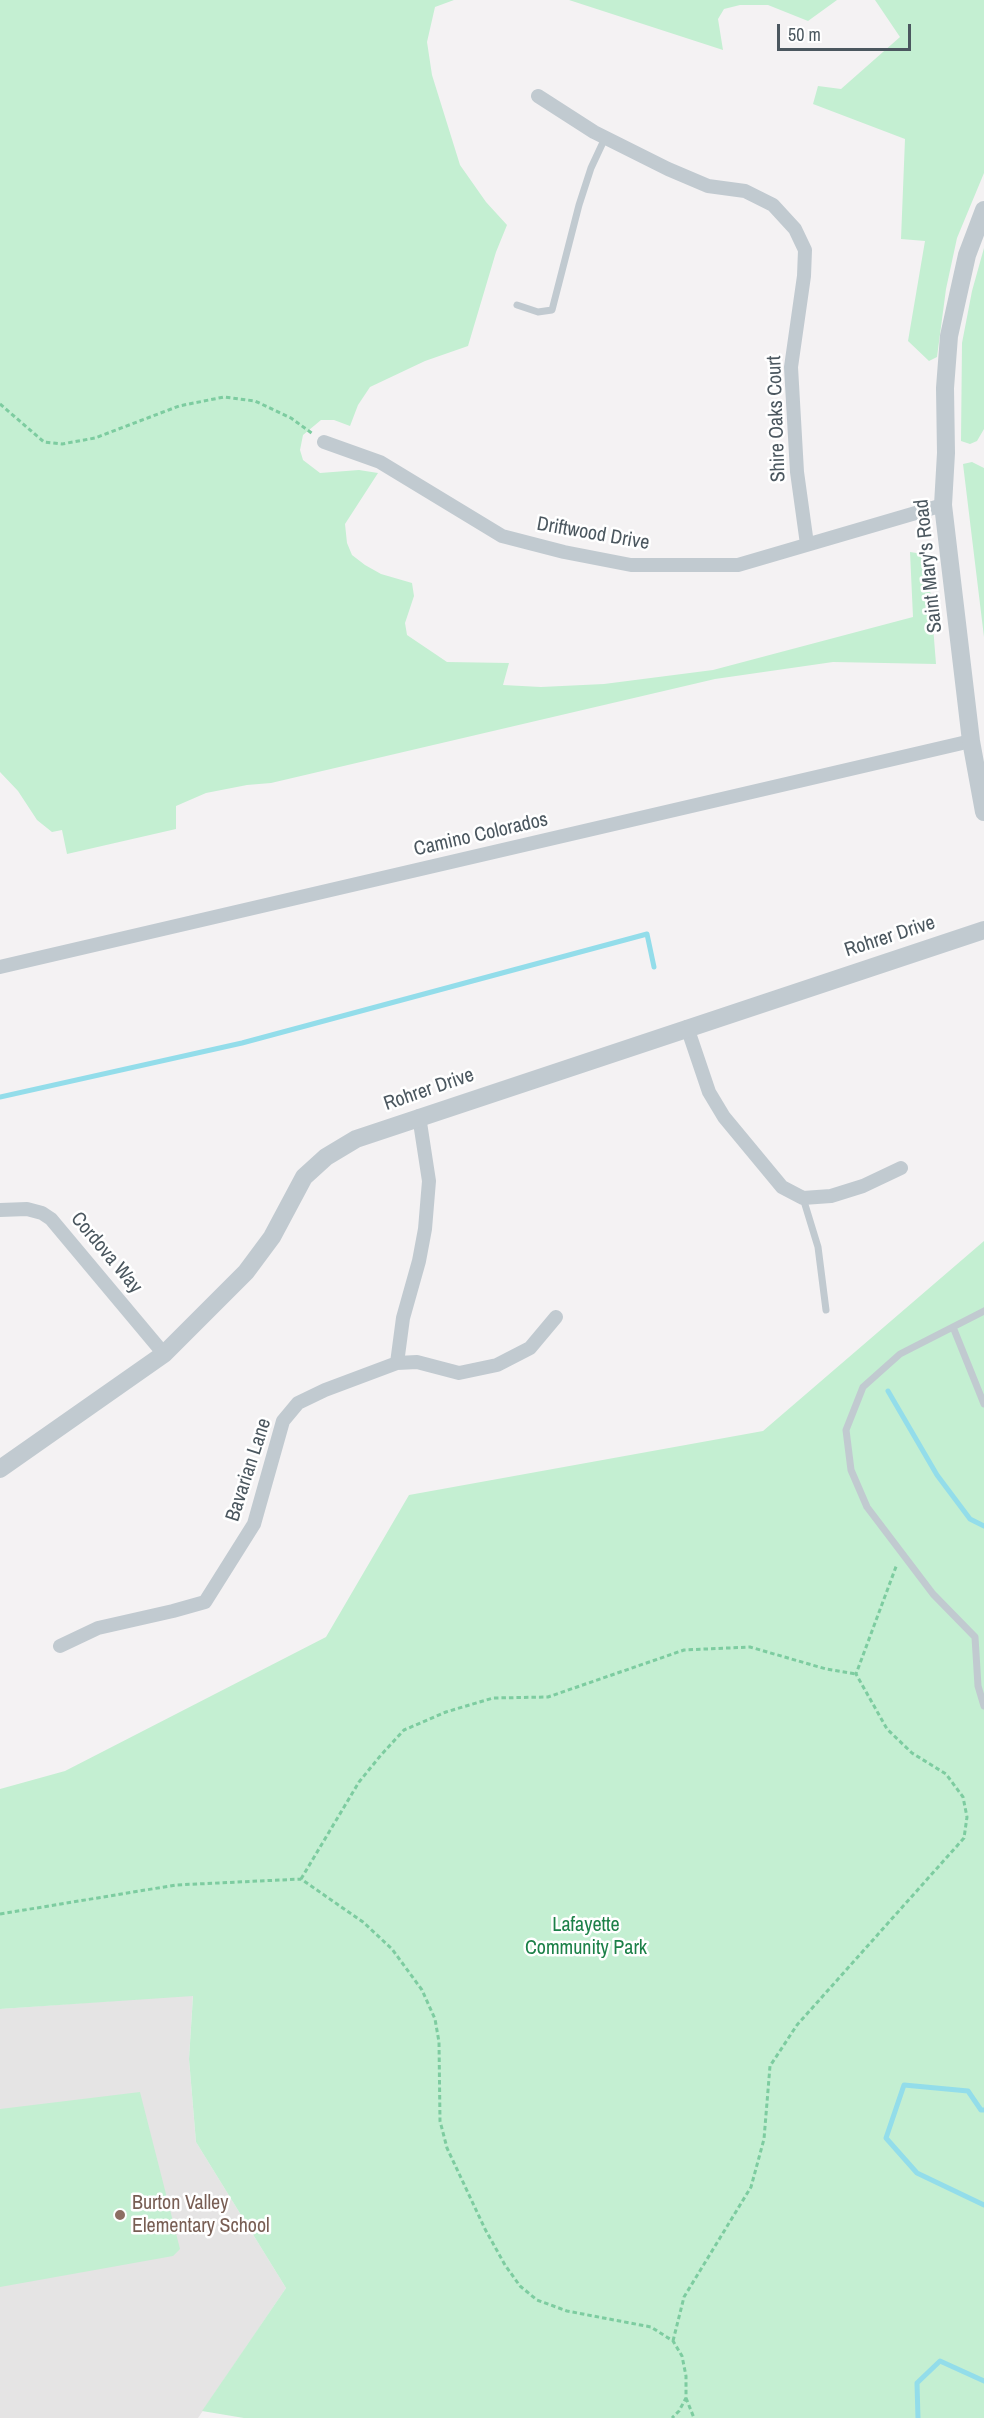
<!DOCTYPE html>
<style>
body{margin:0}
#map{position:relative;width:984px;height:2418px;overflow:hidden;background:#f4f2f3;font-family:"Archivo Narrow",sans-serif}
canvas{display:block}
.scale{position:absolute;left:777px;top:24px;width:134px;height:27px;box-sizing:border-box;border:3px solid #4b575f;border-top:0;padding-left:8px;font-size:18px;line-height:21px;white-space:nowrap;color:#4b575f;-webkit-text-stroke:4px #fff;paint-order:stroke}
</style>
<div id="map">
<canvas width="984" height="2418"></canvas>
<div class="scale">50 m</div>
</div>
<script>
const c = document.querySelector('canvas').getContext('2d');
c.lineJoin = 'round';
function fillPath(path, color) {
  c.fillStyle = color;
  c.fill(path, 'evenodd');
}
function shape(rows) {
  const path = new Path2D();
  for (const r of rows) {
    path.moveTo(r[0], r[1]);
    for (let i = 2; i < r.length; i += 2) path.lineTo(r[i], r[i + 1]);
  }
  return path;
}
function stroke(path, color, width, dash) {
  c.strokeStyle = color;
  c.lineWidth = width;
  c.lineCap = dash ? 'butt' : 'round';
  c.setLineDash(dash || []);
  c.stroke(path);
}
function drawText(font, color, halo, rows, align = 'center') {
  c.font = font + ' "Archivo Narrow",sans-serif';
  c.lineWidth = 5;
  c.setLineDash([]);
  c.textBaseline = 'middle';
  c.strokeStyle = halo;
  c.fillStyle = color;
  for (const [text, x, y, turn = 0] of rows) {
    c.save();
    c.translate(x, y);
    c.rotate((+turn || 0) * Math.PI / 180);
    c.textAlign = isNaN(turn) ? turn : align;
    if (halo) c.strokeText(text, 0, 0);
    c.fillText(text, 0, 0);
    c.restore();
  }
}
const education = shape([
 [193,1995,189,2059,196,2142,286,2288,198,2418,0,2418,0,2009]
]);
const green = shape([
 [0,0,454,0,435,7,427,42,432,75,460,165,486,202,507,225,496,252,468,346,425,361,370,387,358,405,350,426,334,420,321,420,303,435,300,450,303,460,320,473,359,470,378,473,345,524,347,543,352,555,365,565,381,574,412,583,414,596,405,623,407,635,447,662,509,663,503,685,541,687,604,684,713,670,913,617,910,552,923,554,929,575,936,664,833,662,715,679,271,783,247,785,206,793,176,806,176,829,67,854,62,830,52,832,37,820,18,791,0,772],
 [569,0,837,0,808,21,768,5,740,5,724,9,718,19,723,50],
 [875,0,984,0,984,173,957,238,946,289,937,357,929,361,908,341,925,241,901,239,905,139,813,104,818,86,841,89,900,37],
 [984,248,984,429,977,441,970,444,961,441,962,343,972,291],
 [972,462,984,468,984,637,963,464],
 [984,1241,984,2418,244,2418,202,2411,286,2288,196,2142,189,2059,193,1996,0,2009,0,1789,65,1771,326,1637,409,1495,763,1431],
 [140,2092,180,2249,173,2256,0,2287,0,2109]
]);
const stream = shape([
 [0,1097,242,1043,647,934,654,967],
 [888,1391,937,1475,970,1519,984,1526],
 [984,2110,981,2110,968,2091,904,2085,886,2138,917,2173,984,2205],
 [918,2418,917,2383,940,2361,984,2381]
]);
const path = shape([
 [0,404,44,442,62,444,95,438,179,406,224,397,255,401,291,418,313,434],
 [301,1879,359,1782,381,1755,404,1730,446,1712,493,1698,548,1697,684,1650,750,1647,826,1669,856,1674],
 [0,1914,176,1885,301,1879,363,1922,392,1949,422,1990,435,2019,439,2042,440,2121,447,2148,485,2229,505,2265,520,2286,537,2300,567,2311,651,2327,673,2341,682,2356,686,2376,686,2398,679,2411,672,2418],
 [673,2341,684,2297,751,2187,764,2139,770,2066,797,2025,964,1838,967,1817,963,1797,946,1774,912,1753,887,1729,856,1674,897,1564],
 [686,2398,694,2418]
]);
const service = shape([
 [517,305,538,312,552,310,579,205,591,168,605,138],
 [803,1198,818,1247,826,1310],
 [984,1311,900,1354,863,1387,846,1430,851,1470,867,1507,933,1594,975,1637,978,1686,984,1706],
 [953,1327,984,1404]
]);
const minor = shape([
 [538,96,594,132,668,169,708,186,745,191,773,205,795,229,805,250,804,276,791,367,797,472,807,544],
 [324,442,380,462,502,536,564,552,631,565,738,565,943,505],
 [0,967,971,741],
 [687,1027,709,1092,724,1117,782,1187,803,1198,831,1196,863,1186,901,1168],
 [0,1210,27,1209,42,1213,51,1219,164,1354],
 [397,1363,417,1362,459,1373,497,1365,530,1348,556,1317],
 [60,1646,98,1628,173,1611,205,1602,254,1524,283,1421,298,1403,325,1390,397,1363,403,1318,419,1261,425,1229,429,1181,419,1116]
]);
const tertiary = shape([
 [984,210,967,255,949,336,945,388,946,453,943,505,971,741,984,812],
 [0,1469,164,1354,246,1272,272,1237,304,1177,326,1157,356,1139,984,930]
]);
const markers = [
 [120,2215,6,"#8d6e63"]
];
const streetNames = [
 ["Shire Oaks Court",777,419,-92],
 ["Driftwood Drive",593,534,10],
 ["Saint Mary's Road",929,566,-96],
 ["Camino Colorados",481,835,-13],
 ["Rohrer Drive",890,937,-18],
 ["Rohrer Drive",429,1090,-19],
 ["Cordova Way",106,1253,50],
 ["Bavarian Lane",249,1470,-72]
];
const parkNames = [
 ["Lafayette",586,1926],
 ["Community Park",586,1949]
];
const educationNames = [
 ["Burton Valley",132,2204],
 ["Elementary School",132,2227]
];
fillPath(education, '#e5e4e4');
fillPath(green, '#c4efd2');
stroke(stream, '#93ddea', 5);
stroke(path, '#7dcca0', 3, [4.5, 3]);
stroke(service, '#c1cad0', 7);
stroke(minor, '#c1cad0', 14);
stroke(tertiary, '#c1cad0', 18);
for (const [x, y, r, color] of markers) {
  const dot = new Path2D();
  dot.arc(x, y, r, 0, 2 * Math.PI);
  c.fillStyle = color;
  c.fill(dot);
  stroke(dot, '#fff', 2);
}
drawText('20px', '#4b575f', '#fff', streetNames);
drawText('20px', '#1c8048', '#fff', parkNames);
drawText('20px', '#785e54', '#fff', educationNames, 'left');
</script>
